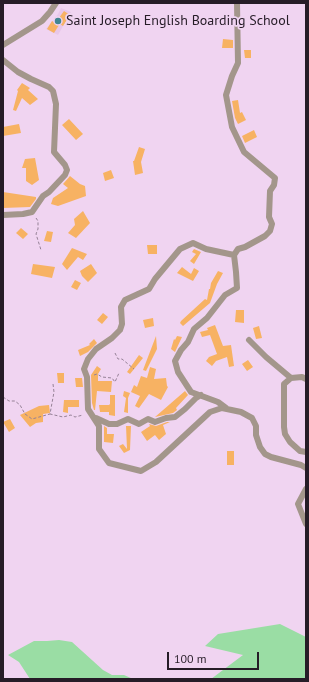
<!DOCTYPE html>
<style>
body{margin:0}
#map{position:relative;width:309px;height:682px;overflow:hidden;background:#f0d4f1;font-family:"PT Sans",sans-serif}
canvas{display:block}
.frame{position:absolute;inset:0;border:4px solid #261c27;pointer-events:none}
.scale{position:absolute;left:167px;top:652px;width:92px;height:18px;box-sizing:border-box;border:2px solid #261c27;border-top:0;padding-left:5px;font-size:12px;line-height:14px;white-space:nowrap;color:#261c27;-webkit-text-stroke:3px #f0d4f1;paint-order:stroke}
</style>
<div id="map">
<canvas width="309" height="682"></canvas>
<div class="frame"></div>
<div class="scale">100 m</div>
</div>
<script>
const c = document.querySelector('canvas').getContext('2d');
c.lineJoin = 'round';
function fillPath(path, color) {
  c.fillStyle = color;
  c.fill(path, 'evenodd');
}
function shape(rows) {
  const path = new Path2D();
  for (const r of rows) {
    path.moveTo(r[0], r[1]);
    for (let i = 2; i < r.length; i += 2) path.lineTo(r[i], r[i + 1]);
  }
  return path;
}
function stroke(path, color, width, dash) {
  c.strokeStyle = color;
  c.lineWidth = width;
  c.lineCap = dash ? 'butt' : 'round';
  c.setLineDash(dash || []);
  c.stroke(path);
}
function drawText(font, color, halo, rows, align = 'center') {
  c.font = font + ' "PT Sans",sans-serif';
  c.lineWidth = 3.5;
  c.setLineDash([]);
  c.textBaseline = 'middle';
  c.strokeStyle = halo;
  c.fillStyle = color;
  for (const [text, x, y, turn = 0] of rows) {
    c.save();
    c.translate(x, y);
    c.rotate((+turn || 0) * Math.PI / 180);
    c.textAlign = isNaN(turn) ? turn : align;
    if (halo) c.strokeText(text, 0, 0);
    c.fillText(text, 0, 0);
    c.restore();
  }
}
const built = shape([
 [61,8,71,12,58,35,46,29,58,14]
]);
const green = shape([
 [280,624,306,637,306,679,211,679,243,655,205,646,218,634],
 [59,640,72,642,103,670,112,675,124,675,133,679,30,679,19,662,8,655,34,641,47,641]
]);
const building = shape([
 [64,11,70,15,63,26,56,22],
 [52,21,59,25,54,33,47,29],
 [223,39,233,40,233,48,222,48],
 [244,50,251,50,251,58,245,58],
 [22,83,30,88,28,90,38,99,30,105,22,98,16,111,13,110,18,91,17,90],
 [238,100,240,113,242,112,246,120,238,124,235,118,232,101],
 [69,119,83,134,76,140,62,125],
 [19,124,21,133,3,136,3,127],
 [254,130,257,137,245,143,242,136],
 [139,147,145,149,141,162,143,173,135,175,133,161,134,161],
 [35,158,39,180,32,185,26,181,26,168,22,168,25,159],
 [111,170,114,178,105,181,103,173],
 [70,176,80,184,85,186,86,196,58,206,51,204,53,198,68,188,63,184],
 [3,192,36,197,36,199,30,207,3,208],
 [83,211,90,223,76,238,68,233,75,225,74,219],
 [21,228,28,234,23,239,16,233],
 [47,231,53,232,51,242,44,241],
 [147,245,157,245,157,254,148,254],
 [72,248,87,254,83,260,78,257,67,270,62,264],
 [194,249,201,252,194,264,190,261,196,254,192,252],
 [33,264,55,267,52,278,31,274],
 [91,264,97,273,88,282,82,276,80,271],
 [182,267,191,274,194,268,199,271,193,281,177,273],
 [218,271,223,273,217,284,210,303,183,326,180,323,181,321,205,299,207,300,209,289,210,289,211,283],
 [75,280,81,283,77,290,71,287],
 [236,310,244,310,244,323,235,322],
 [103,313,108,317,102,324,97,320],
 [153,318,154,326,145,328,143,320],
 [215,325,223,346,231,345,234,366,229,367,227,357,216,361,212,366,206,361,209,357,217,354,210,335,202,337,200,332,208,330,207,328],
 [259,326,262,338,256,339,253,328],
 [156,336,157,349,146,371,143,370],
 [177,336,182,337,175,352,171,349,174,339,175,340],
 [94,339,97,343,88,352,80,356,78,350,90,345,89,344],
 [139,355,143,358,130,374,127,372],
 [248,360,253,367,247,371,242,364],
 [97,366,101,369,98,374,98,381,112,381,111,392,97,391,95,410,94,410,92,403,91,375],
 [150,367,156,369,154,379,166,378,167,386,168,387,161,400,149,394,139,408,135,406,140,396,131,392,134,385,137,387,141,376,147,378],
 [57,373,64,373,64,383,58,383],
 [75,378,82,378,83,387,76,387],
 [124,391,130,393,128,398,128,413,124,412,126,398,123,396],
 [185,391,188,395,176,408,177,410,173,413,155,417],
 [110,395,115,395,115,416,109,415,109,412,100,412,99,405,109,405,110,404],
 [64,400,79,400,79,407,68,407,68,413,63,412],
 [49,405,50,413,43,414,43,422,36,423,30,427,20,415,39,406],
 [10,419,15,428,9,432,3,422],
 [167,422,170,422,163,425,166,434,159,440,155,435,147,441,141,432,150,426,149,424,156,426],
 [104,426,107,428,107,434,114,434,113,443,104,442],
 [126,426,131,426,130,450,124,453,119,446,123,444,127,449],
 [227,451,234,451,234,465,227,465]
]);
const path = shape([
 [36,218,38,221,38,229,36,234,41,250],
 [115,353,118,359,122,359,134,369],
 [94,375,97,374,102,377,112,378,115,382,119,373],
 [53,384,54,392,50,414,63,417,71,415,75,417,83,415],
 [3,397,9,401,15,401,20,405,25,414,32,419,50,414]
]);
const minor = shape([
 [3,45,42,21,50,12,56,3],
 [3,60,18,72,31,79,49,87,53,91,56,104,54,152,65,165,67,170,65,175,49,192,43,196,32,212,23,214,3,215],
 [234,255,206,249,193,243,180,249,155,279,149,289,125,300,121,307,122,324,120,330,112,338,96,349,88,359,84,369,87,377,88,409,99,426,99,449,109,463,141,471,156,462,210,412,222,408,241,412,252,418,256,426,256,435,260,447,265,454,271,457,301,465,306,468],
 [249,340,266,357,291,378],
 [306,379,302,377,291,378,284,384,284,427,285,434,290,442,300,451,306,452],
 [226,408,218,402,191,392,178,372,175,361,181,350,188,342,194,329,207,318,225,295,237,288,236,272,234,255,238,249,245,247,265,236,270,231,272,224,269,217,270,191,274,185,275,178,244,152,232,127,226,95,232,76,238,63,237,3],
 [96,418,109,424,117,424,128,419,139,424,148,419,155,422,166,418,175,417,185,409,196,398,201,395],
 [306,489,298,504,306,524]
]);
const markers = [
 [58,21,4,"#418692"]
];
const poiNames = [
 ["Saint Joseph English Boarding School",66,21]
];
fillPath(built, '#e8c7e9');
fillPath(green, '#9adda4');
fillPath(building, '#f7b263');
stroke(path, '#958196', 1, [3, 2]);
stroke(minor, '#a3968b', 6);
for (const [x, y, r, color] of markers) {
  const dot = new Path2D();
  dot.arc(x, y, r, 0, 2 * Math.PI);
  c.fillStyle = color;
  c.fill(dot);
  stroke(dot, '#f0d4f1', 1.5);
}
drawText('14px', '#261c27', '#f0d4f1', poiNames, 'left');
</script>
